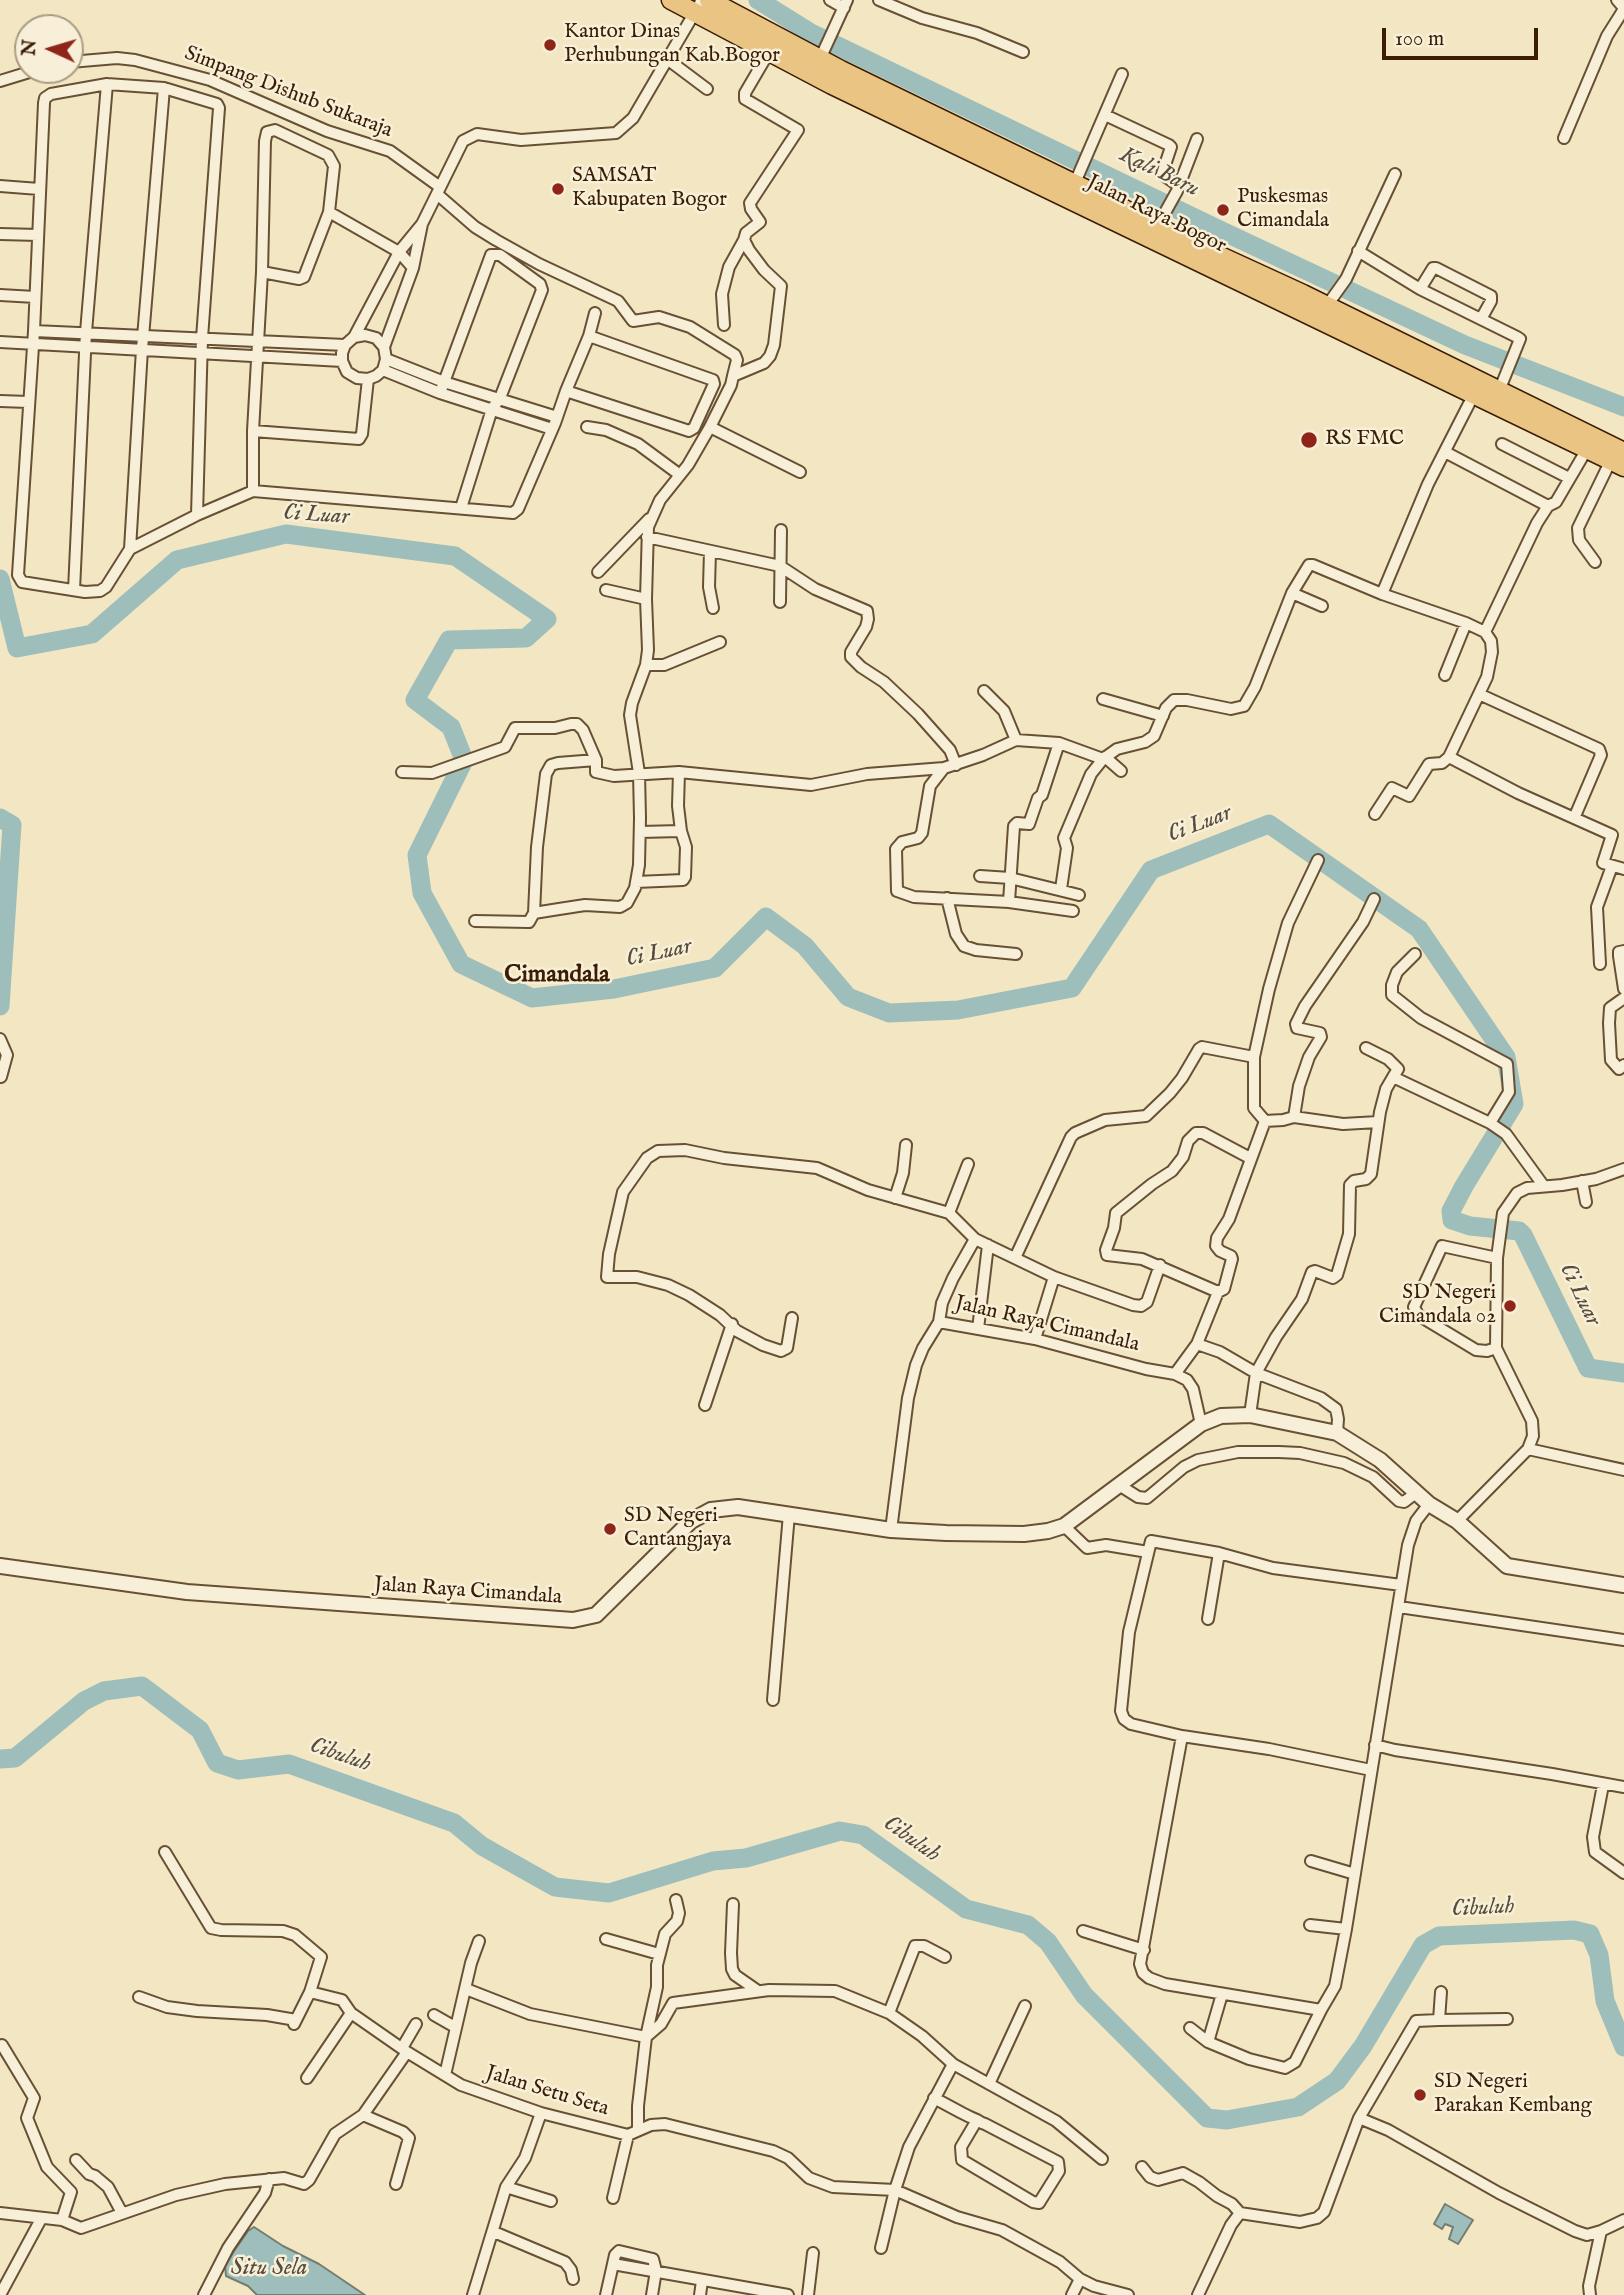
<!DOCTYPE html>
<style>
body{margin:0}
#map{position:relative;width:1624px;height:2295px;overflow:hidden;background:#f3e7c3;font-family:"IM FELL English",serif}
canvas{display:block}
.north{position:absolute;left:14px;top:14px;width:70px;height:70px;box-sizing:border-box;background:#f7efd8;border:2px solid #ab9b83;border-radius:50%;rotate:274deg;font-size:19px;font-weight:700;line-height:28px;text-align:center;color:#3a1d04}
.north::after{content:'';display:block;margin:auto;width:24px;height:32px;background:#8f2418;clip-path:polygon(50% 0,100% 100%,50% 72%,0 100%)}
.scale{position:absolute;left:1382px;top:28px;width:156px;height:32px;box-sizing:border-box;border:4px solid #3a1d04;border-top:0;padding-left:9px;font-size:21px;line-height:24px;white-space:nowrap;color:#3a1d04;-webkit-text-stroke:5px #f7efd8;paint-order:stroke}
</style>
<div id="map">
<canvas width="1624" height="2295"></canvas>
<div class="north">N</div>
<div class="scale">100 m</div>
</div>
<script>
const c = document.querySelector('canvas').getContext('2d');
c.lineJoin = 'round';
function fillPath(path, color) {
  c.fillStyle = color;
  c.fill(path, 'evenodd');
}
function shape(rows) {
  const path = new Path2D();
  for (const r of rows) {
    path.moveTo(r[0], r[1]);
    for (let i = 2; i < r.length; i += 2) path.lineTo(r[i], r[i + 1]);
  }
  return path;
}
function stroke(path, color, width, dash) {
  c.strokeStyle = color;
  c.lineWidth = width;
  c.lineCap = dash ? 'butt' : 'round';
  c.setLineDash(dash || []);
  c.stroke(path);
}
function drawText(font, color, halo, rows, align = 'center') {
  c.font = font + ' "IM FELL English",serif';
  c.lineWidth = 5;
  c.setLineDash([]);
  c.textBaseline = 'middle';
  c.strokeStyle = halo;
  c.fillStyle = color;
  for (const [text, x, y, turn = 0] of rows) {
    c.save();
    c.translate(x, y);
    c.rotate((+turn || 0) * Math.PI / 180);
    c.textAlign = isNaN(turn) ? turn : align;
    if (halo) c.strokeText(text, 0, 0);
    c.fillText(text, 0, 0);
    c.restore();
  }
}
const water = shape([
 [1445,2204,1473,2220,1458,2244,1449,2239,1453,2227,1445,2224,1442,2229,1434,2224,1445,2204],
 [254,2227,283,2246,319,2264,365,2295,257,2295,248,2286,226,2276,225,2266,234,2251,248,2231,254,2227]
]);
const river = shape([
 [758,0,811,33,1222,231,1465,345,1624,407],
 [0,579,17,648,92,634,177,560,286,534,455,556,547,619,526,638,449,640,415,700,451,727,464,760,417,855,422,893,461,964,532,998,614,989,715,968,766,917,805,946,848,997,889,1013,958,1010,1072,988,1151,870,1269,824,1419,929,1506,1057,1514,1104,1464,1186,1451,1211,1452,1220,1470,1226,1519,1231,1523,1235,1588,1368,1624,1373],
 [0,818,12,825,0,1006],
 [0,1759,15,1758,84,1701,104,1691,142,1686,200,1730,217,1763,238,1770,289,1764,454,1823,482,1846,555,1887,609,1893,713,1861,746,1858,840,1831,863,1835,966,1909,1028,1925,1048,1942,1084,1995,1207,2118,1227,2120,1298,2107,1337,2081,1363,2046,1423,1945,1439,1936,1574,1930,1590,1934,1599,1955,1605,2001,1624,2047]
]);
const minor = shape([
 [830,0,844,8],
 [879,0,922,18,977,33,1023,52],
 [1617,0,1624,8],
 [667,59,707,89],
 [820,59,847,0],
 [70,62,117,58,135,60,210,80,327,131,390,151,440,187],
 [0,81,36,70],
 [1105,115,1169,145,1171,147,1162,174,1179,186],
 [1564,138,1607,36,1624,9],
 [1074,185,1122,74],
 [0,186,39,189],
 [437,194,475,227,496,240,539,264,618,301,633,321,659,317,690,327,735,355,737,360,733,376],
 [1157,227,1177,191,1197,139],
 [0,234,38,235],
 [1358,251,1420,289,1517,337,1520,339,1499,391],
 [262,272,299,279,304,277,329,212],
 [1420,289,1433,268,1436,268,1491,296,1491,301,1481,319],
 [0,295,35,297],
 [1326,307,1346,279,1395,174],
 [724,325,722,294,729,267,744,240],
 [34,331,345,345],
 [354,337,399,252,422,224,463,141,477,134,521,140,616,133,633,118,702,0],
 [0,342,342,361],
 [384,347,376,338,365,335,354,337,345,345,342,353,342,361,347,372,357,378,368,379,376,376,383,370,386,359,384,347,413,268,422,224],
 [386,359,444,382,557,417],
 [383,370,440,393,552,429],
 [566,391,589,336,595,313],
 [440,393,491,255,500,255,540,284,542,290,500,398,492,409,461,508],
 [0,401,28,402],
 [587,427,606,430,638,444,680,475],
 [710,427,800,472],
 [253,431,262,272,265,141,267,132,275,130,328,155,334,166,329,212,399,252,413,268],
 [1502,444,1569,478],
 [1445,452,1548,506,1537,523,1485,632],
 [253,491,253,431,359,439,362,434,368,379],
 [1548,506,1556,502,1587,449],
 [197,515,202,338,219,108,217,104,164,88,107,84,51,94,45,98,44,103,34,331,18,575,22,582,85,592,100,591,106,587,130,549,197,515,253,491,513,513,518,509,555,423,566,391,683,429,689,431,694,428,714,384,713,380,589,336],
 [647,537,780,566,815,589,867,611,868,619,866,627,851,652,851,657,861,667,884,682,918,714,950,750,956,765],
 [130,549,142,349,164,88],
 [710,551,709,587,713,608],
 [1595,562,1579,540,1578,528,1611,460],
 [598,572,649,519],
 [74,590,86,332,107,84],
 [606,590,646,599],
 [1292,593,1322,606],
 [1382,594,1428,484,1474,394],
 [780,602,781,530],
 [646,665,664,665,720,642],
 [1445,675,1466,623],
 [984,691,1004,711,1016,740],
 [1479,694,1599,749,1601,755,1575,816],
 [1103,699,1163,716],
 [1105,757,1121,771],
 [1449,757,1518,793,1612,835,1603,863,1624,869],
 [944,768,930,786,922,833,918,838,902,842,896,849,897,891,914,897,1009,902,1073,911],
 [402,772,432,773,505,747,515,728,555,728,571,724,577,724,583,730,596,760,596,772,614,776,679,772,811,785,867,774,944,768,983,755,1016,740,1059,743,1103,759,1117,749,1145,742,1154,736,1166,708,1174,700,1187,700,1231,709,1244,706,1255,687,1292,593,1309,565,1313,565,1382,594,1466,623,1485,632,1491,641,1492,652,1487,677,1449,757,1442,763,1429,764,1409,796,1392,788,1375,814],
 [679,772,678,806,681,831],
 [980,876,1010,878,1079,895],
 [636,882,683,880,685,877,686,847,681,831,640,832],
 [1061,889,1067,848,1064,838,1091,774,1103,759],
 [947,898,956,934,964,946,976,950,1016,954],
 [1009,902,1014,826,1017,823,1029,824,1038,798,1042,795,1059,743],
 [534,913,537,847,546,774,551,765,558,763,596,760],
 [475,921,529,922,534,913,559,909,585,905,620,907,627,903,635,888,639,865,640,818,639,773,630,715,632,703,646,665,648,650,646,599,648,527,660,500,688,465,710,427,731,385,733,376,764,363,770,356,774,345,781,286,764,270,749,250,744,240,746,233,760,222,751,209,750,203,798,130,745,99,745,93,769,52],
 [1624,951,1619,952,1619,956,1624,989],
 [1415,954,1397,972,1392,985,1392,995,1421,1018,1507,1064,1509,1092,1490,1123],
 [1600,964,1597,907,1612,866],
 [1624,998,1610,1008,1609,1023,1611,1060,1619,1069,1624,1065],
 [0,1039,7,1055,1,1077],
 [1366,1048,1388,1059,1398,1069,1393,1077],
 [1294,1117,1299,1086,1309,1057,1321,1037,1320,1033,1297,1028,1296,1024,1305,1006,1363,922,1374,899],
 [1294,1117,1343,1124,1378,1122],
 [1265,1121,1254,1108,1254,1057,1269,989,1288,923,1318,860],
 [1265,1121,1283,1120,1294,1117],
 [1582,1181,1586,1202],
 [895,1198,903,1173,906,1145],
 [949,1213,968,1164],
 [1015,1258,1071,1137,1075,1133,1105,1120,1146,1116,1170,1093,1182,1078,1199,1049,1202,1047,1254,1057],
 [1218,1292,1142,1259,1107,1255,1106,1250,1114,1228,1116,1213,1152,1184,1172,1171,1183,1157,1188,1141,1196,1133,1203,1133,1250,1158],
 [792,1318,787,1348,781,1351,763,1345,737,1331,720,1315,689,1295,668,1285,637,1277,607,1277,609,1254,623,1192,647,1158,658,1151,685,1150,724,1158,817,1168,868,1190,949,1213,975,1239,1054,1277,1133,1305,1141,1306,1147,1302,1160,1265],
 [939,1322,942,1303,953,1278,975,1239],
 [978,1329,988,1245],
 [1035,1339,1054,1277],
 [1197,1344,1220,1352,1256,1373,1321,1398,1336,1409,1338,1419,1337,1433],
 [1496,1348,1487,1351,1476,1350,1418,1315,1414,1307,1442,1246,1497,1258],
 [1175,1374,1197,1344,1218,1292,1224,1289,1232,1259,1231,1256,1220,1251,1216,1246,1217,1238,1229,1219,1265,1121],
 [705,1405,732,1324],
 [1250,1415,1256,1373,1276,1337,1302,1299,1312,1272,1315,1271,1333,1278,1337,1275,1349,1234,1350,1185,1354,1181,1366,1179,1371,1174,1380,1112,1386,1089,1393,1077,1490,1123,1506,1134,1543,1185],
 [1528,1449,1624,1470],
 [1119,1485,1138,1497,1147,1498,1184,1467,1198,1460,1238,1452,1279,1452,1300,1453,1344,1463,1373,1477,1399,1501,1404,1502,1417,1492],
 [1457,1521,1528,1449,1533,1436,1532,1421,1496,1348,1497,1258,1503,1213,1517,1193,1527,1188,1562,1185,1596,1179,1624,1169],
 [1064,1526,1087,1548,1106,1545,1148,1552],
 [891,1530,908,1398,916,1365,923,1348,939,1322,1035,1339,1146,1369,1175,1374,1187,1380,1193,1389,1201,1424],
 [1399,1607,1624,1640],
 [1208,1619,1219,1553],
 [773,1700,789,1514],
 [1182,1736,1140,1964,1143,1973,1149,1978,1165,1984,1321,2010,1335,1986,1346,1929,1408,1545,1416,1521,1429,1504],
 [1375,1745,1395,1750,1552,1774,1624,1787],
 [1371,1770,1269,1749,1182,1736,1131,1724,1124,1719,1121,1711,1129,1632,1151,1541,1219,1553,1273,1568,1401,1585],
 [1603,1785,1593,1837,1595,1852,1624,1873],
 [165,1852,211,1928,221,1930,283,1931,295,1935,321,1957,310,1992,342,2000,351,2013,407,2052],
 [1311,1861,1355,1874],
 [733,1904,731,1953,732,1969,735,1975,758,1991],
 [1310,1925,1346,1929],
 [1083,1931,1144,1950],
 [606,1939,659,1954],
 [466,1989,530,2014,646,2037,661,2024,673,2003,769,1990,835,1991,889,2013,922,2036,953,2064,909,2147,895,2190,881,2248],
 [139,1997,167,2007,197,2011,267,2015,296,2020],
 [889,2013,915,1946,924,1946,945,1957],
 [434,2015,455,2027],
 [1439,2020,1507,2019],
 [294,2024,310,1992],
 [1190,2028,1208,2042,1222,1994],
 [1208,2042,1249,2059,1285,2068,1295,2062,1321,2010],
 [2,2045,34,2098,27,2118,47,2167,71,2192,62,2220],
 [402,2048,416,2024],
 [953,2064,1056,2121,1102,2159],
 [445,2075,471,1963,479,1941],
 [307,2078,351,2013],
 [989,2084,1025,2006],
 [934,2098,962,2113,970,2117,977,2120,982,2123,985,2124,1058,2162,1059,2171,1039,2203,1033,2202,962,2160,961,2147,977,2120],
 [363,2115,403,2132,409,2138,396,2184],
 [1359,2118,1388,2130,1499,2193,1575,2231,1587,2235,1601,2231,1624,2220],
 [638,2130,638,2106,646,2037,657,1987,657,1965,665,1934,677,1921,679,1913,676,1900],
 [76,2160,89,2174,95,2176,108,2187,122,2213],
 [1142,2167,1150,2177,1158,2180,1183,2173,1199,2182,1217,2196,1232,2204,1240,2213],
 [506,2187,551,2201],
 [613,2198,628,2135],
 [0,2213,62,2220,81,2228,176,2195,225,2184,284,2178,304,2184,309,2180,335,2134,363,2115,407,2052,461,2085,541,2113,628,2135,651,2125,665,2124,773,2151,788,2158,809,2178,833,2187,895,2190,957,2217,1002,2230,1060,2262,1080,2279,1094,2286,1128,2295],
 [494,2232,565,2262,571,2270,573,2279],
 [613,2264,615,2255,619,2251,653,2259,656,2271,652,2295],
 [0,2295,41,2219],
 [204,2295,228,2248,265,2193,269,2179],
 [473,2295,506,2187,525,2158,541,2113],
 [606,2295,613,2264,788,2295],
 [700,2295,702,2281],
 [808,2295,813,2253],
 [1072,2295,1080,2279],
 [1198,2295,1231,2225,1240,2213,1300,2222,1317,2218,1324,2212,1359,2118,1416,2021,1439,2020,1441,1992],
 [1590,2295,1589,2286,1601,2231]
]);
const tertiary = shape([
 [0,1566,187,1592,573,1620,596,1615,691,1521,711,1510,738,1507,891,1530,946,1533,1024,1534,1048,1531,1064,1526,1201,1424,1221,1416,1250,1415,1337,1433,1380,1460,1429,1504,1457,1521,1507,1566,1624,1585]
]);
const trunk = shape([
 [671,0,832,85,1624,467],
 [709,0,841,70,1102,197,1157,227,1303,294,1624,452]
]);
const markers = [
 [550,45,7,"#8f2418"],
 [558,189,7,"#8f2418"],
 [1223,210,7,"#8f2418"],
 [1309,440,9,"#8f2418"],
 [1510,1306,7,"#8f2418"],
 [610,1529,7,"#8f2418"],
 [1420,2095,7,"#8f2418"]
];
const poiNames = [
 ["Kantor Dinas",564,33],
 ["Perhubungan Kab.Bogor",564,57],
 ["SAMSAT",572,177],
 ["Kabupaten Bogor",572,201],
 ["Puskesmas",1237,198],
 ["Cimandala",1237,222],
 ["RS FMC",1325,440],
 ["SD Negeri",1496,1294,"right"],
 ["Cimandala 02",1496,1318,"right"],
 ["SD Negeri",624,1517],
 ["Cantangjaya",624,1541],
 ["SD Negeri",1434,2083],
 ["Parakan Kembang",1434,2107]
];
const streetNames = [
 ["Simpang Dishub Sukaraja",288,93,21],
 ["Jalan Raya Bogor",1156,215,26],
 ["Jalan Raya Cimandala",1047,1325,13],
 ["Jalan Raya Cimandala",468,1592,4],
 ["Jalan Setu Seta",547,2092,17]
];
const waterNames = [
 ["Kali Baru",1159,173,26],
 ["Ci Luar",316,516,4],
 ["Ci Luar",1200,825,-21],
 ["Ci Luar",659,954,-12],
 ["Ci Luar",1579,1295,64],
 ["Cibuluh",340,1756,19],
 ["Cibuluh",911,1840,35],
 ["Cibuluh",1483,1909,-3],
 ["Situ Sela",269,2269]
];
const quarterNames = [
 ["Cimandala",557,976]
];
fillPath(water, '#9ebebc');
stroke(water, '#767e72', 2);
stroke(river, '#9ebebc', 19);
stroke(minor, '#685034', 14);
stroke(tertiary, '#685034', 18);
stroke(trunk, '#3a1d04', 21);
stroke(minor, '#f7efd8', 10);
stroke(tertiary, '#f7efd8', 14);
stroke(trunk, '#eac482', 18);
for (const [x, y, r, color] of markers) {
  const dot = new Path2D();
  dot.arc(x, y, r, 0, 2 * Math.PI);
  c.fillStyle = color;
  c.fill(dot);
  stroke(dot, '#f7efd8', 2.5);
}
drawText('21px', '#3a1d04', '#f7efd8', poiNames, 'left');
drawText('21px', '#3a1d04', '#f7efd8', streetNames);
drawText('italic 23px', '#584d3b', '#f7efd8', waterNames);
drawText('bold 24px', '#3a1d04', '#f7efd8', quarterNames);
</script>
